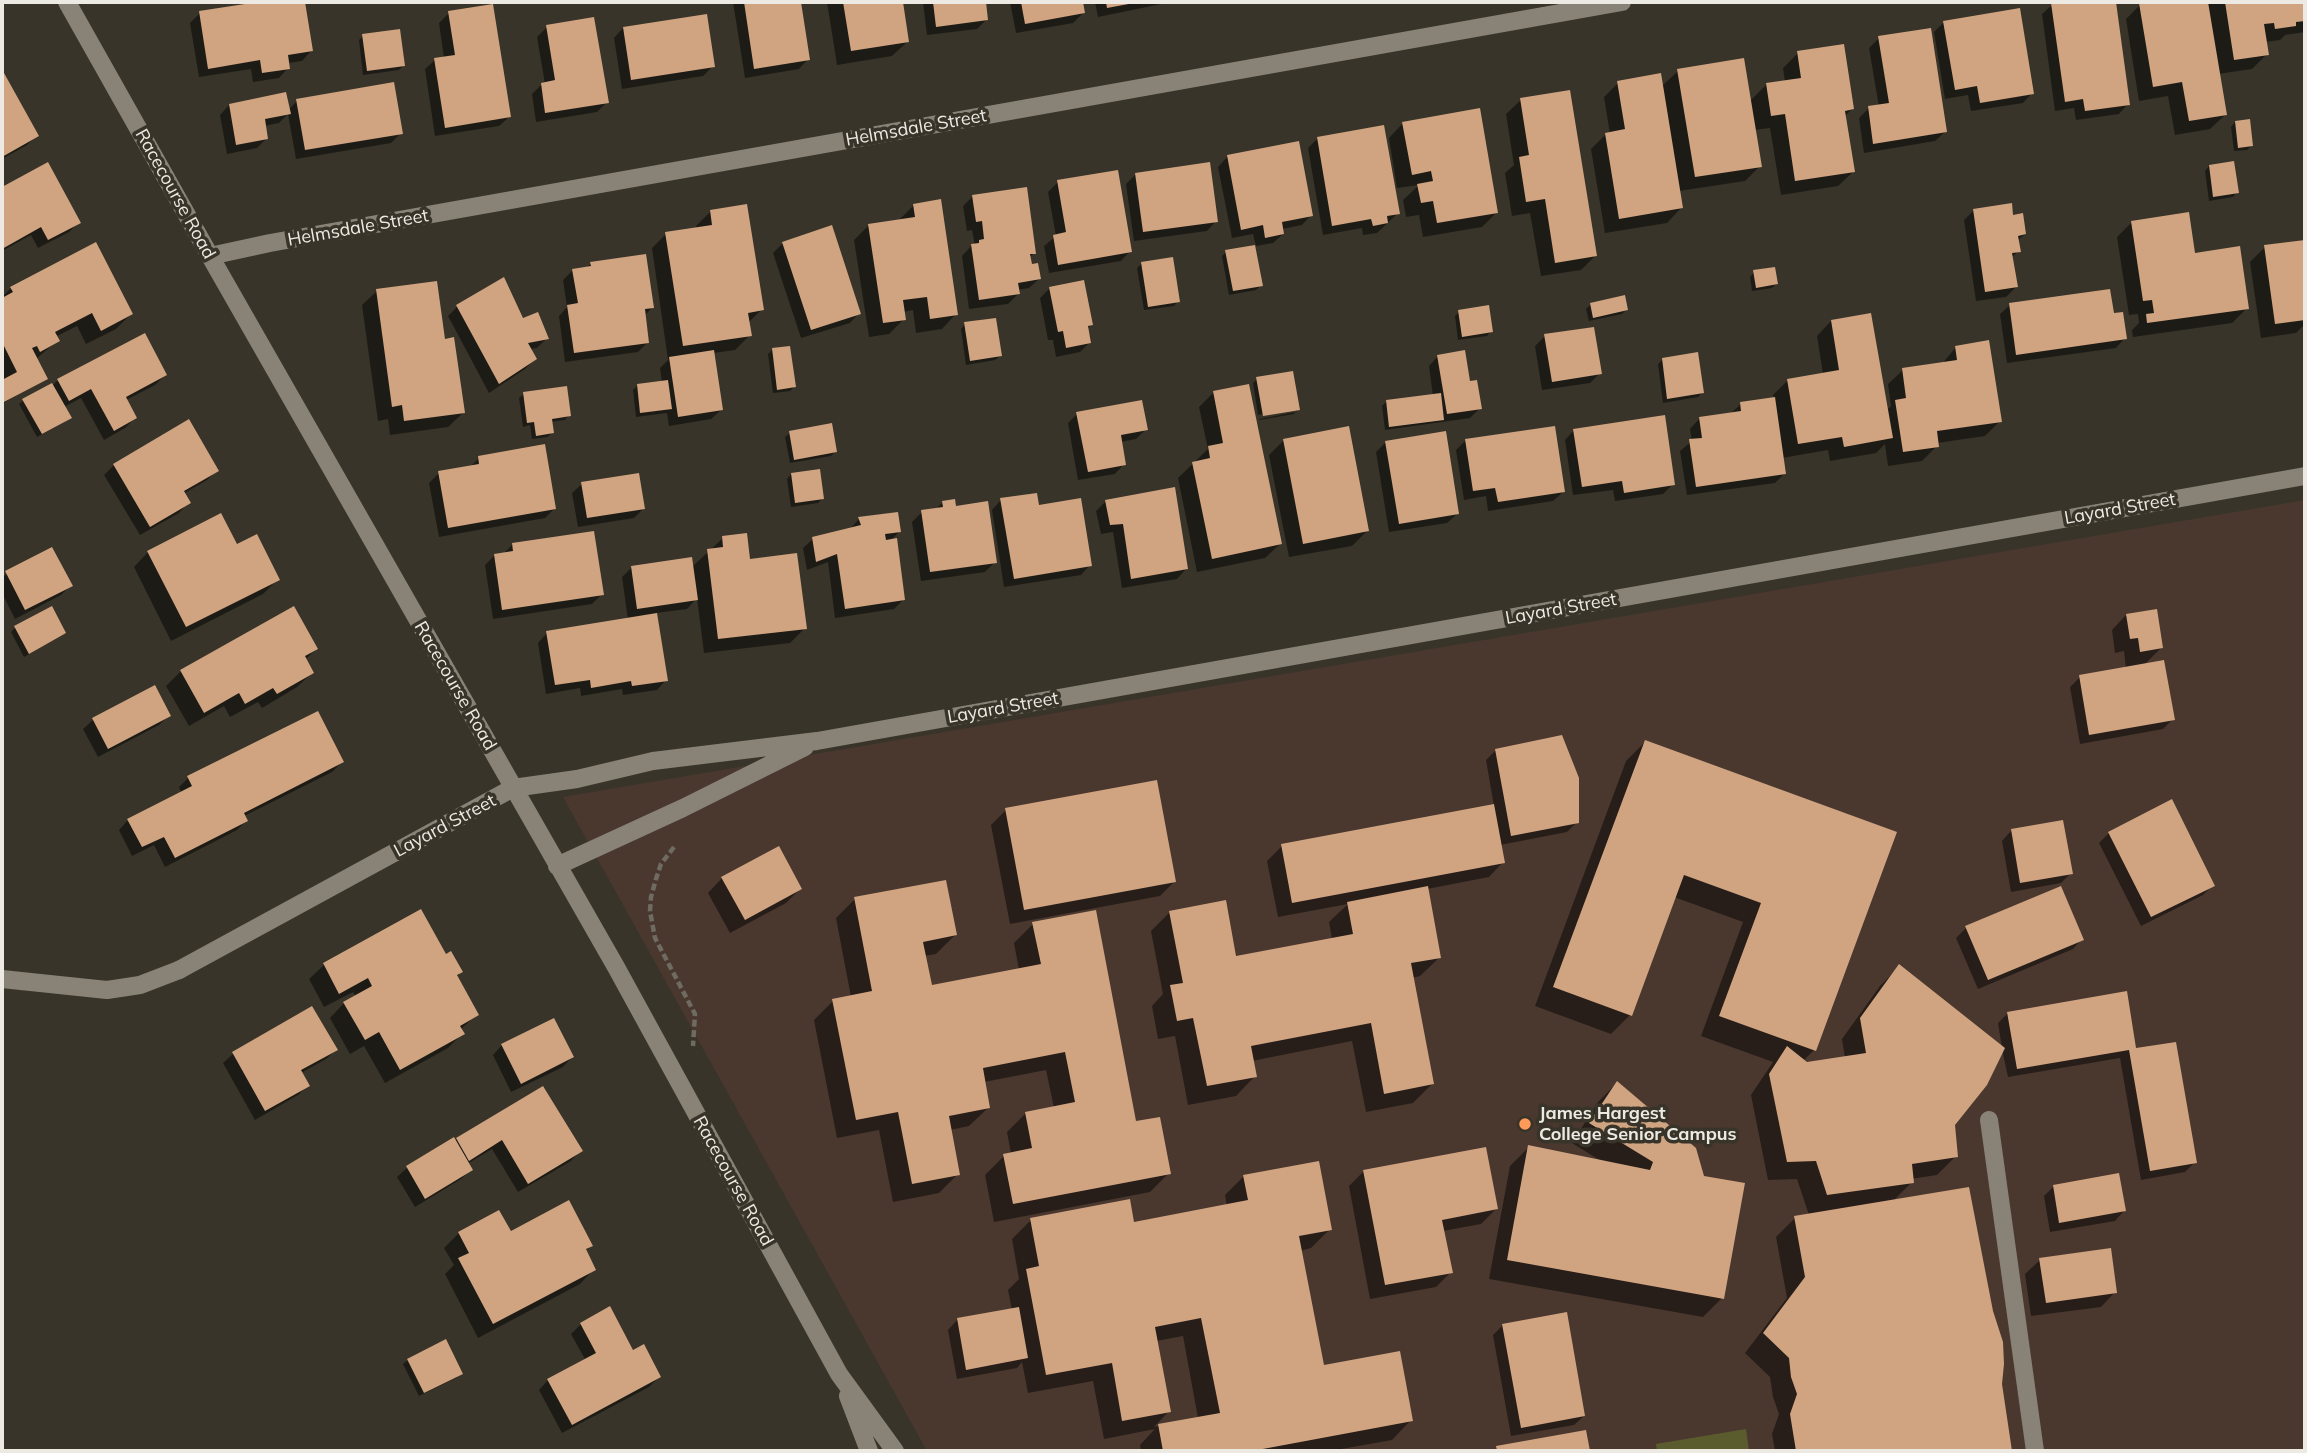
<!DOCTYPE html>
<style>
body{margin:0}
#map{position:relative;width:2307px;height:1453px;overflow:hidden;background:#383429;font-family:Mulish,sans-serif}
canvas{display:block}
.frame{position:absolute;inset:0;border:4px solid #edeae3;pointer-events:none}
</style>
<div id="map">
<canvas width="2307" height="1453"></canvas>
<div class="frame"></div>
</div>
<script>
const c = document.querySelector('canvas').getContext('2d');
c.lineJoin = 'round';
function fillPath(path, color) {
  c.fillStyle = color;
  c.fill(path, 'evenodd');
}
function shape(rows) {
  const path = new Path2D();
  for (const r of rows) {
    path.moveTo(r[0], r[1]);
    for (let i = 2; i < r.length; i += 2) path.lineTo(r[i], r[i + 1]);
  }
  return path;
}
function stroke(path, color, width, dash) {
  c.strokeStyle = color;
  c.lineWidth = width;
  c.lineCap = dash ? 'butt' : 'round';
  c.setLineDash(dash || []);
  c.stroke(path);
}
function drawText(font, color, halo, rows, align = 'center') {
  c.font = font + ' Mulish,sans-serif';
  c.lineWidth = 7;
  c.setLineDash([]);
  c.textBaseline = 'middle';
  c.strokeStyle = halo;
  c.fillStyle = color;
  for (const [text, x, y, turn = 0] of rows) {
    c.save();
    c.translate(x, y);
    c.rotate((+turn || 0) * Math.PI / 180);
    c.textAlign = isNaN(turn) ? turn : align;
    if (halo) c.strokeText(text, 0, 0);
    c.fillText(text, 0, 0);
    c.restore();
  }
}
const education = shape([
 [2305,500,2305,1451,927,1451,563,797]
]);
const green = shape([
 [1746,1429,1749,1451,1657,1451,1656,1444]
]);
const shadow = shape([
 [269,2,304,2,311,51,302,61,288,63,288,68,279,78,253,82,251,69,199,77,190,23,200,13],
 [733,2,800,2,808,59,799,69,745,78],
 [827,2,901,2,907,42,892,56,837,65],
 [923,2,984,2,986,20,977,29,927,35],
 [1010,2,1081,2,1083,13,1073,23,1016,33],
 [1095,2,1171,2,1098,17],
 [2073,2,2114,2,2128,104,2119,114,2076,120,2074,108,2055,111,2042,14,2052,5],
 [2158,2,2305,2,2305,32,2285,35,2280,40,2265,42,2267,54,2252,69,2218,74,2225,115,2210,129,2175,135,2168,96,2139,101,2126,19,2140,5],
 [449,13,509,117,499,126,435,136,425,69,435,60,444,58,439,23],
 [1944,22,2032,93,2023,103,1971,111,1968,95,1945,99,1934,32],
 [547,27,607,102,597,112,536,122,532,94,541,85,545,84,537,37],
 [623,28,713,66,703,76,622,89,614,38],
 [363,36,403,66,399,70,363,75,359,40],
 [1879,38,1945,132,1935,141,1864,153,1859,118,1869,108,1879,107,1869,48],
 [1798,53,1852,109,1844,117,1853,172,1838,186,1781,195,1770,128,1754,130,1760,166,1745,181,1679,191,1681,208,1667,223,1605,233,1591,149,1605,135,1610,134,1604,97,1618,83,1661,87,1678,71,1749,102,1766,85,1785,82,1783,68],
 [4,75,37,135,27,145,2,159,2,76],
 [1521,100,1595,256,1581,270,1541,276,1530,213,1512,216,1505,173,1514,165,1506,114],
 [297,101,401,133,391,143,296,159,288,114,279,123,264,126,267,138,257,148,227,154,220,115,229,105,288,110],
 [2235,122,2252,145,2247,150,2234,151,2231,127],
 [1403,123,1497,212,1482,227,1423,237,1419,215,1406,217,1403,200,1419,185,1397,188,1389,138],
 [1318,138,1398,213,1377,233,1363,235,1362,228,1323,235,1308,148],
 [1227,157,1311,215,1302,225,1282,229,1283,234,1273,243,1256,246,1253,234,1232,238,1218,167],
 [47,164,79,222,69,232,38,248,31,235,2,251,2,189],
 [2209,166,2237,192,2233,197,2209,201,2205,171],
 [1136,174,1216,221,1207,231,1134,241,1126,184],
 [1058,182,1130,251,1121,261,1049,273,1044,246,1056,236,1048,192],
 [973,196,1034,253,1029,258,1039,279,1029,288,1017,290,1018,294,1008,304,969,309,962,256,971,246,975,246,972,230,967,231,963,206],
 [914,205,956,314,942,329,916,333,913,310,903,312,904,319,889,334,869,337,854,240,869,225,899,220],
 [1974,210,2012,217,2025,234,2017,241,2019,251,2011,258,2016,287,2006,297,1976,301,1964,220],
 [711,211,762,309,748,323,750,335,735,350,713,353,721,410,711,419,669,426,667,413,636,417,633,390,637,386,662,383,660,368,668,360,652,248,666,234,697,229,696,226],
 [2132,222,2194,255,2247,308,2232,323,2133,337,2132,330,2139,323,2138,314,2129,315,2117,237],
 [2305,241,2305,324,2296,333,2261,338,2250,262,2265,247],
 [783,243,859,313,850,323,801,338,773,253],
 [1226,252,1261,285,1256,290,1229,295,1222,256],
 [1142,263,1178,301,1174,306,1144,310,1137,268],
 [591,264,652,308,644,316,648,342,638,352,565,362,559,316,567,307,563,280,573,270,586,268],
 [1754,272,1776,284,1772,288,1752,291,1750,277],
 [11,288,131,314,116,329,86,344,77,326,55,337,57,341,36,359,46,378,2,404,2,297],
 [1050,288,1091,325,1087,329,1089,343,1080,352,1056,357,1053,340,1048,340,1040,298],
 [377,291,444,341,463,413,448,427,390,435,388,419,378,421,362,305],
 [1591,304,1626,310,1622,314,1589,321,1586,309],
 [2010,305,2112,315,2125,338,2116,348,2007,363,2000,314],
 [457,307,522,320,547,338,537,348,530,349,535,359,525,369,489,393,448,316],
 [1459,312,1491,331,1487,336,1458,340,1455,316],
 [1831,321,1886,411,1891,406,1888,384,1903,370,1942,364,1956,347,2000,421,1985,436,1937,443,1937,446,1922,461,1888,466,1885,444,1876,453,1830,461,1828,450,1782,458,1784,474,1775,483,1687,495,1680,451,1692,441,1690,429,1699,419,1731,413,1741,404,1774,399,1773,395,1788,380,1823,374,1817,336],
 [965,324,1000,356,995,360,966,365,961,329],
 [1545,336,1600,373,1590,383,1542,390,1535,346],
 [772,350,794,387,790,391,773,393,768,354],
 [1438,356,1468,383,1480,408,1470,418,1385,430,1382,406,1386,402,1433,396,1429,366],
 [1662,360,1702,393,1698,397,1663,403,1658,364],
 [165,375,155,385,126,400,135,418,125,428,104,440,81,398,64,407,70,417,65,422,37,437,19,404,24,400,52,386,58,380],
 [1257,379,1298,409,1296,412,1296,409,1258,415,1253,383],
 [1214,392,1280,544,1265,558,1197,572,1178,478,1208,449,1199,407],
 [524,394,569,415,565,420,550,422,552,433,547,437,532,439,530,425,523,427,519,398],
 [1295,412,1294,414,1259,420,1259,419],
 [1077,414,1146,429,1136,439,1120,442,1124,464,1115,474,1078,480,1068,423],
 [188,422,217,470,207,480,183,494,188,503,179,513,140,535,104,475,114,465],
 [1574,430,1673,484,1663,494,1615,501,1613,490,1573,495,1565,440],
 [790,433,835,452,831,456,790,463,785,437],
 [1284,440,1367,531,1352,546,1289,557,1269,455],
 [1466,440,1563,492,1553,501,1488,511,1486,496,1464,500,1456,450],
 [1386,442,1457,514,1447,523,1389,532,1376,452],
 [479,458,554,509,545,518,439,537,429,483,439,473,469,468],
 [791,474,822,499,818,503,791,507,787,479],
 [582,484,643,509,634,518,578,527,572,493],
 [1001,500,1038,507,1090,565,1081,575,1004,587,992,510],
 [1106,501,1186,569,1177,579,1122,588,1113,532,1101,534,1096,511],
 [943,502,954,508,995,562,985,572,921,581,912,522,922,512,935,510],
 [859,519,899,532,890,541,903,600,894,609,835,618,828,562,807,570,803,548,813,539,850,529],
 [723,538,748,561,805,628,790,643,704,653,697,598,687,609,656,613,666,680,657,690,623,695,622,689,581,696,580,688,546,694,538,643,547,633,628,620,622,577,632,567,692,567],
 [513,544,602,594,592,604,493,619,485,565,494,556,502,555],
 [236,546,278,579,263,594,171,641,134,567,148,552],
 [52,549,71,585,61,595,15,619,2,593,2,577],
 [2126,615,2161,648,2143,666,2173,719,2163,729,2080,744,2070,687,2080,677,2126,669,2124,651,2115,653,2112,630],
 [15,628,64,633,24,657,11,632],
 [316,649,305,660,312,673,297,687,262,708,258,702,230,717,224,706,189,726,166,686,181,671],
 [169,715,159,725,98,757,83,729,93,720],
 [1645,742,1894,833,1814,1050,1803,1061,1806,1064,1845,1058,1842,1039,1880,986,1899,967,2002,1048,1998,1023,2008,1013,2135,1050,2195,1162,2185,1172,2141,1180,2120,1058,2008,1077,2002,1049,1953,1124,1956,1156,1937,1175,1911,1179,1912,1182,1892,1202,2000,1384,2010,1451,1775,1451,1772,1434,1779,1414,1773,1397,1770,1377,1745,1353,1787,1298,1776,1237,1795,1218,1809,1215,1797,1179,1768,1180,1751,1095,1773,1062,1701,1036,1743,922,1674,897,1630,1015,1611,1034,1535,1006,1626,761],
 [1496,750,1577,822,1567,832,1500,845,1503,862,1489,877,1427,889,1440,957,1420,976,1412,978,1432,1084,1413,1103,1366,1112,1352,1041,1252,1061,1255,1076,1236,1096,1188,1105,1175,1036,1158,1039,1152,1006,1163,994,1151,931,1170,912,1235,958,1332,939,1329,922,1348,904,1278,917,1267,861,1282,846,1494,806,1486,760],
 [342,762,332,772,244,816,246,821,237,830,165,867,154,845,132,856,119,830,128,820,182,794,179,787,188,778],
 [1006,810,1175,881,1160,896,1010,924,991,825],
 [2011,831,2071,873,2061,883,2011,892,2002,841],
 [2109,833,2213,885,2203,895,2141,926,2099,843],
 [722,878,800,889,786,903,730,933,708,893],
 [2060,888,2082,939,2073,949,1978,989,1956,938,1966,928],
 [855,899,955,935,936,954,924,956,931,987,1019,970,1014,943,1033,924,1135,1123,1169,1173,1150,1192,994,1222,985,1175,1004,1156,1011,1154,1007,1132,1026,1113,1054,1108,1046,1070,984,1082,989,1107,969,1126,950,1130,958,1174,939,1193,893,1202,879,1130,837,1138,814,1020,833,1001,851,997,836,918],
 [420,912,445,957,461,972,456,977,477,1014,460,1030,462,1034,448,1048,385,1083,364,1046,350,1054,330,1018,344,1003,356,997,353,992,324,1007,309,979,324,965],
 [312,1008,336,1050,326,1059,301,1073,307,1086,298,1095,255,1120,223,1063,233,1054],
 [502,1045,572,1057,563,1067,511,1092,493,1055],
 [1617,1083,1722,1298,1703,1317,1489,1279,1510,1166,1529,1147,1601,1161,1572,1143,1598,1102],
 [543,1088,580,1151,571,1161,518,1192,492,1149,467,1164,471,1170,461,1179,415,1207,397,1177,407,1168],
 [1364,1171,1496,1209,1481,1224,1443,1231,1451,1272,1436,1287,1370,1299,1349,1186],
 [1244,1176,1330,1229,1311,1248,1300,1251,1322,1367,1411,1420,1392,1440,1330,1451,1141,1451,1140,1445,1155,1429,1104,1439,1093,1381,1028,1393,1022,1362,1017,1368,957,1379,948,1330,957,1320,1012,1310,1008,1290,1019,1279,1012,1239,1031,1220,1133,1224,1227,1206,1225,1195],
 [1183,1336,1198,1418,1154,1427,1169,1411,1156,1341],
 [2054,1186,2124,1211,2115,1221,2050,1232,2044,1196],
 [459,1233,510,1233,591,1246,585,1251,594,1269,580,1284,478,1338,445,1274,454,1265,444,1248],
 [2040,1260,2115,1292,2101,1307,2031,1316,2025,1274],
 [581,1324,659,1377,649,1387,562,1433,539,1390,548,1380,586,1361,571,1334],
 [1503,1325,1584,1416,1574,1425,1511,1436,1493,1335],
 [408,1360,461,1373,456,1378,419,1396,403,1364],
 [1585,1432,1588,1451,1493,1451,1497,1448]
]);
const building = shape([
 [258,2,305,2,313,51,288,55,290,69,262,73,260,60,208,69,199,11],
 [744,2,801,2,810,60,754,69],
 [843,2,903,2,909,42,851,51],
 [933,2,986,2,988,20,936,27],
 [1021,2,1083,2,1085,13,1025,24],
 [1106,2,1134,2,1134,3,1107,8],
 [2060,2,2116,2,2130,105,2085,111,2083,99,2065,102,2051,3],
 [2147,2,2208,2,2227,115,2189,121,2182,82,2153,87,2139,3],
 [2225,2,2305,2,2305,21,2296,22,2296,26,2275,29,2274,23,2264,24,2269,55,2234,60],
 [493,4,511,117,445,128,434,58,455,55,448,11],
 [2020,8,2034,94,1980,103,1977,86,1955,90,1943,21],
 [707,14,715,67,631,80,623,27],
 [594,17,609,103,545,113,541,83,555,80,546,25],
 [1931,28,1947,132,1873,144,1868,106,1889,103,1878,36],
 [400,29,405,66,367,71,362,34],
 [1844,44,1854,109,1845,111,1855,172,1795,181,1785,114,1771,116,1766,83,1801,78,1797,51],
 [1744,58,1762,167,1695,177,1677,69],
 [4,73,39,136,2,157,2,74],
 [1661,73,1683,208,1619,219,1605,133,1625,129,1617,81],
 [394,82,403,134,305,150,296,99],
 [1570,90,1597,256,1555,263,1545,199,1526,202,1519,157,1529,155,1520,98],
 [286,92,291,114,265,119,268,139,236,145,229,104],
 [1480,108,1498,213,1437,223,1433,201,1421,203,1417,184,1433,181,1431,171,1412,175,1402,122],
 [2250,119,2253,146,2238,148,2235,121],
 [1384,125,1400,214,1387,216,1388,223,1373,226,1371,219,1332,226,1317,137],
 [1299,141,1313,216,1282,222,1284,234,1265,238,1263,225,1241,230,1227,155],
 [2234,161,2239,193,2213,197,2209,165],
 [48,162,81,223,48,240,41,227,2,249,2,187],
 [1210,162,1218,222,1143,232,1135,173],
 [1118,170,1132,252,1058,265,1053,235,1066,232,1057,180],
 [1027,187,1036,254,1030,254,1032,264,1038,263,1041,279,1018,283,1020,294,979,300,971,244,979,243,979,240,984,239,982,221,976,222,972,195],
 [941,199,958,315,930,319,927,297,903,300,906,320,883,323,868,224,915,217,913,204],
 [2012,203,2013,215,2023,213,2026,234,2018,236,2021,252,2012,253,2018,287,1985,292,1973,209],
 [747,204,764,310,748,313,752,336,683,346,665,232,712,225,710,210],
 [2189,212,2195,253,2240,246,2249,309,2147,323,2146,314,2154,313,2152,300,2143,301,2131,221],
 [832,225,861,314,811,330,782,242],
 [2305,240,2305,320,2275,324,2264,245],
 [96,242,133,314,101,331,92,313,55,332,60,341,40,352,37,346,32,348,48,379,2,403,2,380,17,372,2,342,2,298,13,292,10,287],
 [1255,245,1263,286,1233,291,1225,250],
 [646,254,654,308,645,309,649,343,574,353,567,305,578,303,572,269,591,266,590,262],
 [1173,257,1180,302,1148,307,1141,262],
 [1775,267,1778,284,1756,288,1753,270],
 [504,277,523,318,538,312,549,339,528,343,537,359,499,384,456,305],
 [1084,280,1093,325,1088,326,1091,343,1066,348,1063,331,1058,332,1049,287],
 [437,281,445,339,454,337,465,413,404,421,402,405,392,407,376,289],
 [2110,289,2114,313,2123,312,2127,339,2016,355,2009,303],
 [1625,295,1628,310,1593,318,1590,303],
 [1489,305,1493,332,1462,337,1458,310],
 [1871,313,1893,438,1844,447,1842,437,1798,444,1787,379,1839,370,1831,320],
 [996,318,1002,356,970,361,964,322],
 [1594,327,1602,374,1552,382,1544,334],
 [145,333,167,375,126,397,137,418,114,431,91,389,69,401,57,379],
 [1989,340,2002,422,1937,431,1939,447,1903,452,1895,400,1906,398,1902,368,1957,360,1955,346],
 [790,346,796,387,777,390,772,348],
 [714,350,723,410,678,417,669,357],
 [1465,350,1470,381,1477,380,1482,409,1447,414,1437,355],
 [1698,352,1704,393,1667,399,1662,358],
 [1293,371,1300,410,1263,416,1256,377],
 [668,380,672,409,640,413,637,384],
 [52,383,72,418,42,434,22,399],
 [1249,384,1282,544,1212,559,1192,462,1210,458,1208,446,1223,443,1213,391],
 [567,386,571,416,552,419,554,433,536,436,534,422,527,423,523,392],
 [1441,393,1444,420,1389,427,1386,400],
 [1775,397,1786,474,1696,487,1689,439,1702,438,1699,417,1741,411,1740,402],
 [1142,400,1148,430,1121,435,1126,465,1088,472,1076,412],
 [1665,415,1675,485,1624,493,1622,481,1582,487,1573,429],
 [189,419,219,471,184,491,191,503,150,527,113,464],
 [832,423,837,452,794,460,789,431],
 [1349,426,1369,531,1303,544,1283,439],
 [1555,426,1565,492,1498,502,1495,488,1473,491,1465,439],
 [1446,431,1459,514,1399,524,1385,441],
 [545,444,556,509,448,528,438,471,479,464,478,456],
 [820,469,824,499,795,503,791,473],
 [639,473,645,509,587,518,581,482],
 [1175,487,1188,569,1131,579,1123,524,1110,525,1105,500],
 [1037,493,1039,505,1081,498,1092,566,1014,579,1000,498],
 [955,499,956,506,988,501,997,563,930,572,921,510,943,507,942,501],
 [898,512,901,532,885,534,886,540,897,538,905,600,845,609,837,554,816,562,812,537,861,525,858,517],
 [221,513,237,544,257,534,280,580,186,627,147,551],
 [594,531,604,595,502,610,494,554,513,551,512,543],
 [747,533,750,559,797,553,807,629,718,639,707,549,723,547,722,536],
 [52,547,73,586,25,610,5,571],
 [692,557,698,600,637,609,631,566],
 [52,606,66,633,29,654,14,626],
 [294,606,318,649,305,656,314,673,277,694,273,688,245,704,239,693,204,713,180,670],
 [2157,609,2163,648,2140,652,2138,638,2130,639,2126,614],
 [657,613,668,681,632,686,631,681,591,688,590,680,555,685,546,631],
 [2164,660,2175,720,2089,735,2079,675],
 [155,685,171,716,108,749,92,718],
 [318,711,344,762,244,813,248,821,175,858,164,837,142,847,127,819,192,786,187,776],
 [1562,735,1579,778,1579,823,1511,836,1495,749],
 [1645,740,1897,832,1816,1051,1719,1016,1761,903,1684,875,1632,1016,1553,987],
 [1157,780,1176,882,1024,910,1005,808],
 [2172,799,2215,886,2151,917,2108,832],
 [1494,804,1505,863,1292,903,1281,844],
 [2063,820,2073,874,2020,883,2011,829],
 [779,846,802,889,745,920,721,877],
 [946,880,957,935,923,942,932,985,1041,964,1032,922,1096,910,1136,1121,1160,1117,1171,1174,1013,1204,1003,1154,1032,1148,1025,1112,1075,1102,1065,1052,983,1068,990,1108,949,1116,960,1175,912,1184,898,1112,856,1120,832,999,872,991,854,897],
 [1428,886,1441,958,1411,963,1434,1084,1384,1094,1371,1023,1251,1046,1257,1077,1207,1086,1193,1018,1177,1021,1170,985,1183,983,1169,911,1226,900,1236,956,1353,934,1347,902],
 [2061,886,2084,940,1988,980,1965,926],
 [421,909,446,954,451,951,463,972,457,975,479,1015,460,1026,465,1034,400,1070,379,1032,365,1040,343,1002,372,986,368,978,339,994,323,963],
 [1899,964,2005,1048,1987,1085,1955,1125,1958,1157,1912,1164,1914,1183,1827,1195,1816,1161,1787,1162,1769,1074,1787,1046,1807,1062,1866,1053,1860,1018],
 [2127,991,2136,1048,2176,1042,2197,1163,2150,1171,2129,1050,2017,1069,2007,1012],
 [312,1006,338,1050,301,1070,310,1086,265,1111,232,1052],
 [554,1018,574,1057,521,1084,501,1044],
 [1617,1081,1696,1148,1704,1176,1745,1183,1724,1299,1507,1260,1528,1145,1650,1170,1653,1162,1589,1123],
 [543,1086,583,1151,528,1184,502,1140,469,1161,456,1138],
 [454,1137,473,1170,425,1199,406,1166],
 [1486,1147,1498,1209,1442,1220,1453,1273,1385,1285,1363,1170],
 [1319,1161,1332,1230,1299,1236,1324,1365,1400,1351,1413,1421,1252,1451,1163,1451,1158,1424,1220,1413,1201,1318,1155,1327,1171,1412,1122,1421,1112,1363,1046,1375,1026,1269,1039,1266,1030,1218,1130,1199,1134,1222,1248,1200,1243,1175],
 [2119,1173,2126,1211,2059,1223,2053,1185],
 [1969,1187,1993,1311,2003,1342,2004,1364,2002,1384,2012,1451,1796,1451,1790,1414,1797,1394,1791,1377,1789,1358,1763,1333,1805,1277,1794,1216],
 [569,1200,593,1246,586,1249,596,1270,493,1324,458,1258,469,1253,458,1232,499,1210,511,1231],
 [2111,1248,2117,1293,2046,1303,2039,1258],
 [610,1306,633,1350,644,1344,661,1377,572,1425,547,1379,596,1353,580,1323],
 [1019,1307,1028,1358,966,1370,957,1318],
 [1567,1312,1585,1416,1521,1428,1502,1324],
 [446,1339,463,1374,424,1393,407,1359],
 [1586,1430,1590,1451,1497,1451,1496,1446]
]);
const path = shape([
 [674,847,661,864,656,879,651,897,650,911,655,938,695,1014,693,1046]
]);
const service = shape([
 [2,979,107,990,140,985,179,970],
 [1989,1120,2035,1451]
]);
const minor = shape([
 [210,256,270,243,1622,2],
 [179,970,513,788]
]);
const tertiary = shape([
 [67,2,210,256,616,967,839,1374,895,1451],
 [513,788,577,779,653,761,817,741,2305,476],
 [557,866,683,808,805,747],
 [848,1396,869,1451]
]);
const markers = [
 [1525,1124,7,"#fe9b58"]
];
const streetNames = [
 ["Helmsdale Street",916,128,-10],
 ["Racecourse Road",175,194,61],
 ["Helmsdale Street",358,228,-10],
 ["Layard Street",2120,509,-10],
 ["Layard Street",1561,609,-10],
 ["Racecourse Road",455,686,60],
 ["Layard Street",1003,708,-10],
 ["Layard Street",445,826,-28],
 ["Racecourse Road",733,1181,61]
];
const poiNames = [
 ["James Hargest",1539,1114],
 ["College Senior Campus",1539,1135]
];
fillPath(education, '#4a382f');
fillPath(green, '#5b5c2e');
fillPath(shadow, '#0007');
fillPath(building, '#d1a481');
stroke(path, '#6f6b61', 4.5, [7, 3.5]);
stroke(service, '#888376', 18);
stroke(minor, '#888376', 18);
stroke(tertiary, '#888376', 18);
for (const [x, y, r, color] of markers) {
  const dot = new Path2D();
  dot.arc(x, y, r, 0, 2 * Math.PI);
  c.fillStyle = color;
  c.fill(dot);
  stroke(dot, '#383429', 2.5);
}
drawText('18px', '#edeae3', '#383429', streetNames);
drawText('bold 18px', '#edeae3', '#383429', poiNames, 'left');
</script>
